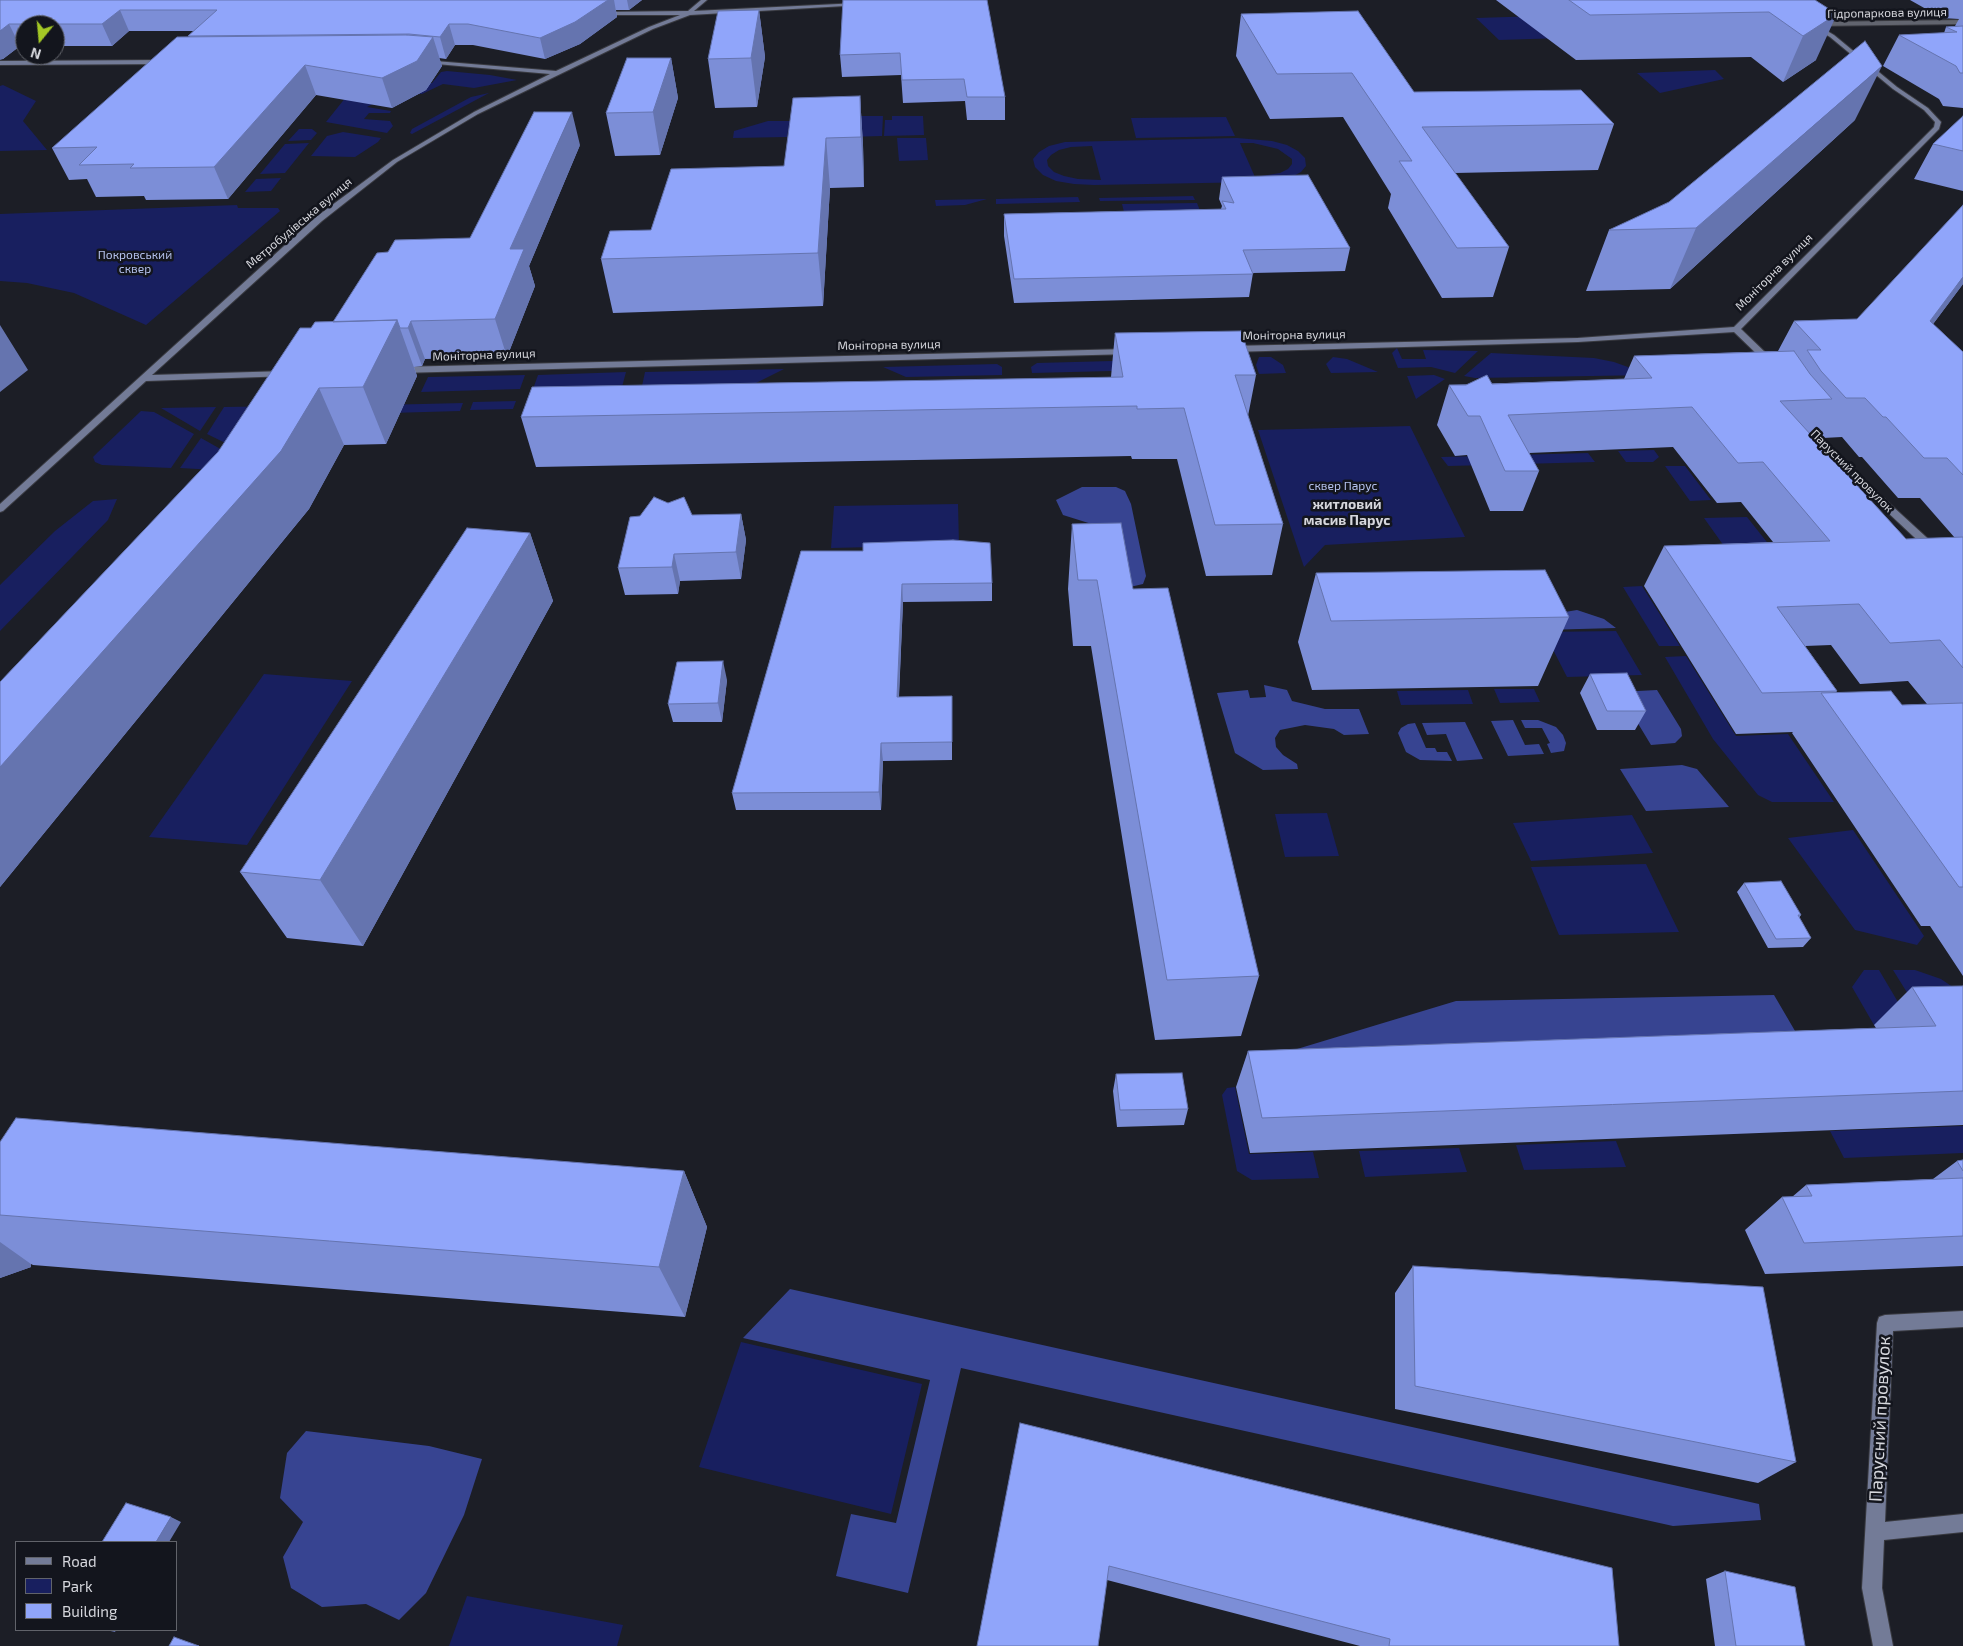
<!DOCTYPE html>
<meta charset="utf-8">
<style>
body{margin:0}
#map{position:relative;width:1963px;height:1646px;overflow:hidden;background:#1c1e26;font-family:"Exo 2",sans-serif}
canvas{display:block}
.legend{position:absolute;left:15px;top:1541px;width:162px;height:90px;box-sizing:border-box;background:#13151d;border:1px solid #61636a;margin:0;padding:6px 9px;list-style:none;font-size:15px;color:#d6d7dd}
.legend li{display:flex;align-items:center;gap:10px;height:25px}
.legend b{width:25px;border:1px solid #61636a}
.north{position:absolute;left:15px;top:15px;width:50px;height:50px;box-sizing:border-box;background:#13151d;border:1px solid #61636a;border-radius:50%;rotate:197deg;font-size:14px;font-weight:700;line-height:20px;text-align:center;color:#d6d7dd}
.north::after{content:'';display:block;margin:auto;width:18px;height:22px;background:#a4c825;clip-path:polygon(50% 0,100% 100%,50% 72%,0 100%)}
</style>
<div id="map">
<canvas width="1963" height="1646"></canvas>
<ul class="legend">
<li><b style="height:6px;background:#737b97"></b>Road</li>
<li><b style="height:14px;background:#181f5f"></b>Park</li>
<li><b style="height:14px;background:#90a5fa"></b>Building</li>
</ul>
<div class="north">N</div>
</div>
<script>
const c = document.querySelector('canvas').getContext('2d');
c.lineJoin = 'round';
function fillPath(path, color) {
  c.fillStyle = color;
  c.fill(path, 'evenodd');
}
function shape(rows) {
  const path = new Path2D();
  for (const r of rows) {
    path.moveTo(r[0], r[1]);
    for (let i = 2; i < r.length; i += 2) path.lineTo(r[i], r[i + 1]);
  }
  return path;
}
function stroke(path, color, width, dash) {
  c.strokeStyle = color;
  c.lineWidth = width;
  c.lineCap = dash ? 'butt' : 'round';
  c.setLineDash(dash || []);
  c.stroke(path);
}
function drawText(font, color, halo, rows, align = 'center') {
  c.font = font + ' "Exo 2",sans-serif';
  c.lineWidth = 5;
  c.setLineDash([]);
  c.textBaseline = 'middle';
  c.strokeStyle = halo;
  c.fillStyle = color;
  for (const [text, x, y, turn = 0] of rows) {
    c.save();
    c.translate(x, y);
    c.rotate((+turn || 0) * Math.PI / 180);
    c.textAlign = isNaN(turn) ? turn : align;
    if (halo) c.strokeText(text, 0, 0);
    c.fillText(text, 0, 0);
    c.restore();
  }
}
const green = shape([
 [1571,15,1596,37,1499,40,1476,18],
 [1715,70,1724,79,1660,93,1637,73],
 [447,71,490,75,517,80,474,88,443,84,422,94,397,91,367,107,391,111,390,113,369,113,364,119,390,121,393,126,387,133,326,122,362,77,365,84,432,83,441,72],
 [3,85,36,101,23,121,47,150,0,151,0,86],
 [489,93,412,134,410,133,412,129,471,97],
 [848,116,883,116,882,136,846,137],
 [892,116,923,116,924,135,884,136,885,120,892,120],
 [1226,117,1235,136,1136,138,1131,118],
 [768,121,790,121,787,137,733,138,734,131],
 [299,129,312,129,317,133,311,140,288,141],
 [343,132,381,138,378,142,355,157,311,156,327,136],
 [897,138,926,138,928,160,899,161],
 [1237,138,1272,141,1287,145,1298,151,1305,158,1306,166,1301,172,1290,178,1258,182,1094,185,1074,184,1056,181,1043,175,1035,167,1033,159,1039,152,1049,146,1065,142],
 [1240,143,1253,143,1278,149,1292,159,1292,164,1288,169,1280,173,1255,177],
 [1092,146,1101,180,1078,179,1064,176,1054,172,1048,166,1047,160,1051,155,1059,150,1071,147],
 [309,143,285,173,260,174,285,144],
 [281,178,271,191,245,192,256,179],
 [1193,196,1195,200,1100,201,1099,198],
 [1078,197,1080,202,996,204,996,199],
 [987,199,965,205,936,206,935,200],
 [1197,203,1205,223,1127,224,1122,204],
 [237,205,238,208,278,208,280,211,146,325,74,293,27,283,0,281,0,214],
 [1397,348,1402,359,1426,359,1423,350,1478,351,1455,373,1431,367,1398,368,1392,353],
 [1491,353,1594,358,1614,362,1650,375,1475,378,1464,376],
 [1259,357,1271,357,1283,365,1286,373,1259,374,1256,365],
 [1333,357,1347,359,1378,372,1331,373,1326,364],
 [1187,359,1191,369,1032,373,1031,367,1037,363],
 [997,364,1002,367,1002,375,906,377,883,367],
 [784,369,754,384,642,386,645,372],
 [626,372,622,387,533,389,538,375],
 [525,375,520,389,421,392,428,377],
 [1434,375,1445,379,1416,399,1407,376],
 [516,401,513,409,470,410,473,402],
 [463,403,460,411,321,415,339,406],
 [289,406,256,458,207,434,224,407],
 [216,407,200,431,161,408],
 [141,411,154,412,194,434,171,468,102,465,95,462,93,457,98,452],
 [1410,426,1465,537,1325,545,1304,567,1258,430],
 [201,438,249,465,250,472,180,468],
 [1654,450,1659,457,1653,462,1626,462,1618,451],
 [1588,453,1595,462,1521,464,1515,455],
 [1483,456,1489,465,1448,466,1441,457],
 [1665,466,1685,466,1711,500,1690,501],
 [117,499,108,520,0,631,0,585,55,531,93,501],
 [958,504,959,545,831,548,834,506],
 [1747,517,1774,551,1729,553,1704,518],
 [1642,586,1680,646,1659,646,1623,587],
 [1616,631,1642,675,1567,677,1544,632],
 [1686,656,1736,736,1788,734,1834,802,1772,802,1758,795,1713,739,1665,657],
 [264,674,352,681,247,845,149,837],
 [1494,689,1534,689,1540,702,1500,703],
 [1468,690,1473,704,1401,705,1397,691],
 [1327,813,1339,856,1285,857,1275,814],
 [1632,815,1653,853,1531,861,1513,823],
 [1853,830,1924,936,1917,945,1855,930,1788,838],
 [1646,864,1679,932,1559,935,1531,867],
 [1864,970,1879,970,1911,1024,1874,1025,1852,987],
 [1893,970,1915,970,1941,979,1963,994,1926,1023],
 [1235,1087,1249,1154,1313,1152,1319,1178,1252,1180,1237,1171,1222,1095,1227,1088],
 [1963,1126,1963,1153,1844,1158,1830,1131],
 [1616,1141,1626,1167,1524,1170,1516,1145],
 [1459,1148,1467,1172,1365,1177,1359,1151],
 [741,1342,922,1384,891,1514,699,1467],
 [467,1596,623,1625,617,1646,449,1646]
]);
const forest = shape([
 [1082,487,1116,487,1125,491,1131,504,1146,576,1143,584,1130,587,1098,526,1063,515,1056,500],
 [1577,610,1604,619,1616,628,1543,630,1535,617],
 [1264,685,1287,690,1292,701,1325,709,1359,709,1369,734,1344,735,1334,729,1305,725,1280,730,1275,738,1276,747,1283,755,1297,764,1298,769,1263,770,1235,753,1217,693,1248,690,1250,698,1266,697],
 [1657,690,1681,729,1682,736,1675,743,1651,745,1619,692],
 [1513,720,1525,745,1539,744,1544,754,1508,756,1491,721],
 [1521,720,1538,720,1556,727,1563,735,1566,743,1564,751,1551,753,1547,744,1550,743,1542,728,1525,728],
 [1465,722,1483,759,1457,761,1446,734,1427,735,1422,723],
 [1415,723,1426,748,1435,748,1437,752,1447,752,1452,761,1420,760,1406,752,1398,733,1401,728,1408,724],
 [1682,765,1697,769,1729,807,1646,811,1620,769],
 [1774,995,1812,1060,1254,1062,1456,1001],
 [790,1289,1759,1504,1761,1520,1673,1526,961,1368,908,1593,836,1576,851,1514,896,1523,930,1380,743,1338],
 [306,1431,429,1446,482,1459,464,1515,426,1593,399,1620,366,1604,322,1607,291,1588,283,1557,303,1522,280,1498,287,1453]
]);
const street = shape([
 [1963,20,1963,24,1816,26,1813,24,1816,22,1963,20]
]);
const secondary = shape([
 [701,0,707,0,694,11,859,3,862,5,690,15,653,29,478,114,397,162,322,221,152,375,286,371,289,372,289,376,146,381,3,511,0,512,0,504,316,217,393,160,474,112,550,74,425,63,423,60,556,71,649,27,680,15,601,15,599,12,688,11,701,0],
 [1813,25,1817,25,1834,35,1897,87,1928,108,1941,122,1939,129,1741,329,1768,355,1772,365,1771,367,1765,367,1761,358,1734,332,1578,342,1231,352,1227,349,1231,346,1578,338,1734,327,1934,127,1935,122,1924,110,1893,89,1830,37,1813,27,1813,25],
 [0,61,165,60,168,62,165,64,0,65,0,61],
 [1128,349,1132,352,1131,354,399,373,395,370,399,367,1128,349],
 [1801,417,1804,418,1829,448,1937,547,1937,551,1929,551,1823,452,1797,420,1801,417],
 [1963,1311,1963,1327,1893,1331,1885,1522,1963,1514,1963,1532,1884,1540,1882,1588,1893,1646,1873,1646,1862,1588,1877,1323,1879,1317,1885,1315,1963,1311]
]);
const wall = shape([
 [0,0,642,0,629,10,616,10,617,17,580,44,545,59,473,45,455,45,446,59,439,58,442,66,426,90,392,108,316,95,228,199,146,200,144,196,96,197,87,179,69,180,52,148,189,37,194,31,129,31,112,46,55,46,55,25,25,25,25,46,20,46,3,59],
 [843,0,1005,97,1005,120,967,120,965,101,903,103,901,75,842,77,840,55],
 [1496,0,1815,0,1816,60,1783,82,1751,57,1576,60],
 [1910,0,1963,0,1963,108,1943,106,1939,99,1883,66,1899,35,1944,33,1946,27,1956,26,1955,26,1959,19,1942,18],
 [759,10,765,57,757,107,715,108,708,59],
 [1241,14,1414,92,1614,124,1598,170,1455,173,1509,247,1493,297,1442,298,1388,208,1391,194,1343,117,1270,119,1236,56],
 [671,58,678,98,660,155,615,156,606,113],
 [860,96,863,145,864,187,830,188,823,306,613,313,601,259,651,230,784,166],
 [1963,116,1963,191,1914,179,1933,144],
 [1855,120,1670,289,1586,291,1609,230],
 [580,145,529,266,535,286,507,357,425,359,422,366,414,367,417,376,386,444,344,445,309,509,0,887,0,682,218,452,311,328,333,322,388,252,470,238],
 [1222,177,1350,248,1345,271,1253,273,1249,297,1014,303,1004,236,1004,214,1221,209,1222,206,1219,199],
 [1963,284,1933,324,1963,352,1963,976,1930,926,1921,926,1792,733,1793,732,1736,734,1644,586,1664,546,1773,542,1741,502,1717,503,1673,447,1529,453,1539,471,1523,511,1490,511,1467,455,1455,456,1437,425,1449,385,1624,379,1634,356,1778,351,1794,321,1857,319],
 [1815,428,1823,438,1842,437,1859,457,1862,457,1898,498,1920,498,1955,538,1906,539,1811,435],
 [1831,645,1860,684,1908,681,1927,704,1902,705,1836,692,1837,691,1805,646],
 [1115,333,1256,375,1248,416,1283,524,1272,575,1206,576,1177,459,1132,459,1131,456,536,467,521,417,1111,377],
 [741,514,746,540,741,579,680,581,678,594,625,595,618,568],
 [1072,524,1133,589,1259,976,1241,1036,1155,1040,1091,646,1073,646,1068,589],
 [530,533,553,601,363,946,287,938,240,872],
 [801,551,992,583,992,601,903,602,899,697,952,696,952,760,883,761,881,810,736,810,732,793],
 [1316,573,1569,617,1538,686,1312,690,1298,642],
 [1590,674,1646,711,1635,730,1597,730,1580,693],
 [727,680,722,722,673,722,668,704],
 [1744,883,1801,915,1799,918,1811,938,1803,947,1768,948,1737,892],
 [1963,986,1963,1125,1250,1153,1236,1087,1248,1051,1876,1028,1874,1025,1912,987],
 [1116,1074,1188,1109,1184,1125,1117,1127,1113,1091],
 [0,1142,684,1171,707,1227,685,1317,33,1265,31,1264,31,1267,0,1278],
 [1963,1160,1963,1266,1765,1274,1745,1230,1782,1197,1792,1197,1806,1185,1933,1179,1957,1161],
 [1413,1266,1796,1462,1758,1483,1395,1409,1395,1293],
 [1020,1423,1619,1646,1360,1646,1107,1580],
 [1725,1571,1805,1646,1715,1646,1706,1579]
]);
const shadedWall = shape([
 [608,0,614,0,617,17,580,44,545,59,540,38],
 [627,0,642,0,629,10],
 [120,10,129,31,112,46,102,24],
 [759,10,765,57,757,107,751,58],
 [1837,14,1816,60,1783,82,1803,36],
 [9,24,20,46,3,59,0,60,0,31],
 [449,24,455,45,446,59,440,37],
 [433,37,442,66,426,90,392,108,382,78],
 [671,58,678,98,660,155,653,112],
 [305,65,316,95,228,199,214,167],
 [1882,66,1855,120,1670,289,1696,228],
 [860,96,863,145,864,187,861,137],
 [572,112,580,145,529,266,535,286,507,357,495,319,510,249],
 [826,138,830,188,823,306,818,253],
 [1963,277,1963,284,1907,359,1930,321],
 [397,320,417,376,386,444,363,387],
 [411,321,425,359,422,366,408,328],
 [0,325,28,370,0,392],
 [319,388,344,445,309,509,0,887,0,767],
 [741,514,746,540,741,579,736,552],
 [530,533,553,601,363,946,320,880],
 [674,554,680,581,678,594,672,567],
 [902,584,903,602,898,714,897,697],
 [723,661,727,680,722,722,718,703],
 [881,743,883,761,881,810,879,792],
 [684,1171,707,1227,685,1317,659,1267],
 [0,1242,31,1264,31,1267,0,1278],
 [171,1517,181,1522,169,1542,156,1542],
 [106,1630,116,1630,115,1632]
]);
const building = shape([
 [0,0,608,0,575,22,540,38,468,24,449,24,440,37,409,34,188,36,217,10,120,10,102,24,9,24,0,31,0,0],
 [843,0,987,0,1005,97,967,97,964,79,902,80,900,53,840,55,843,0],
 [1569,0,1815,0,1837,14,1803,36,1769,12,1590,15,1569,0],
 [759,10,751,58,708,59,718,11,759,10],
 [1358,11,1414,92,1581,90,1614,124,1422,127,1509,247,1457,248,1399,161,1412,161,1352,73,1277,74,1241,14,1358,11],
 [1963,26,1963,73,1960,73,1956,66,1899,35,1957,32,1946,27,1963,26],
 [407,35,433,37,417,61,382,78,305,65,214,167,130,168,134,164,79,165,97,147,52,148,177,37,407,35],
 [1865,41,1882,66,1696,228,1609,230,1669,202,1865,41],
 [627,58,671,58,653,112,606,113,627,58],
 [860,96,861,137,826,138,818,253,601,259,610,231,651,230,671,169,784,166,793,98,860,96],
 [534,112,572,112,510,249,524,249,495,319,411,321,408,328,400,328,397,320,333,322,377,253,388,252,395,240,470,238,534,112],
 [1963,116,1963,151,1933,144,1963,116],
 [1308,175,1350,248,1243,250,1253,274,1014,279,1004,214,1226,209,1222,201,1234,203,1222,177,1308,175],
 [1963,205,1963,277,1930,321,1963,352,1963,475,1947,458,1924,458,1886,417,1883,417,1865,398,1846,398,1821,371,1807,350,1821,350,1794,321,1857,319,1963,205],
 [397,320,363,387,319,388,281,451,0,767,0,682,218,452,300,328,311,328,315,322,397,320],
 [1241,331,1256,375,1235,375,1283,524,1215,525,1184,408,1137,409,1137,406,521,417,532,387,1123,377,1115,333,1241,331],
 [1794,351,1810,374,1832,399,1780,401,1906,539,1963,537,1963,668,1940,640,1890,643,1859,604,1777,607,1837,691,1762,693,1664,546,1830,541,1763,462,1738,463,1692,407,1508,415,1539,471,1505,471,1480,416,1468,416,1449,385,1466,385,1487,375,1492,384,1652,378,1634,356,1794,351],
 [654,497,668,503,684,497,692,515,741,514,736,552,674,554,672,567,618,568,630,517,640,516,654,497],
 [1121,523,1133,589,1168,588,1259,976,1167,980,1097,580,1078,580,1072,524,1121,523],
 [467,528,530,533,320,880,240,872,467,528],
 [953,540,990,543,992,583,902,584,897,697,952,696,952,742,881,743,879,792,732,793,801,551,863,551,863,543,953,540],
 [1545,570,1569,617,1331,621,1316,573,1545,570],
 [723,661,718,703,668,704,677,662,723,661],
 [1627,673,1646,711,1607,711,1590,674,1627,673],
 [1891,691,1902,705,1963,703,1963,887,1959,887,1821,693,1891,691],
 [1781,881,1801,915,1798,915,1811,938,1776,939,1744,883,1781,881],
 [1963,986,1963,1091,1262,1118,1248,1051,1936,1026,1912,987,1963,986],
 [1182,1073,1188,1109,1120,1110,1116,1074,1182,1073],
 [16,1118,684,1171,659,1267,0,1215,0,1142,16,1118],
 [1963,1160,1963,1171,1957,1161,1963,1160],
 [1963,1178,1963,1236,1804,1243,1782,1197,1812,1196,1806,1185,1963,1178],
 [1413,1266,1763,1287,1796,1462,1415,1386,1413,1266],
 [1020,1423,1612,1568,1619,1646,1389,1646,1390,1639,1109,1566,1098,1646,977,1646,1020,1423],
 [126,1503,171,1517,156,1542,102,1542,126,1503],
 [1725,1571,1795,1587,1805,1646,1736,1646,1725,1571],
 [174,1637,199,1646,169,1646,174,1637]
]);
const farStreetnames = [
 ["Гідропаркова вулиця",1887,13,-1],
 ["Метробудівська вулиця",299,223,-40],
 ["Моніторна вулиця",1774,272,-45],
 ["Моніторна вулиця",1294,335,-1],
 ["Моніторна вулиця",889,345,-1],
 ["Моніторна вулиця",484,355,-2],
 ["Парусний провулок",1852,471,45]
];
const farParknames = [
 ["Покровський",135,255],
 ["сквер",135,269],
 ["сквер Парус",1343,486]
];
const farNeighbourhoodnames = [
 ["житловий",1347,504],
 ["масив Парус",1347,520]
];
const nearStreetnames = [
 ["Парусний провулок",1880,1419,-87]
];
fillPath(green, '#181f5f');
fillPath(forest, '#374491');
stroke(street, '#393a40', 2);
stroke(secondary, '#393a40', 2);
fillPath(street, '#62656f');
fillPath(secondary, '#737b97');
fillPath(wall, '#7c8ed7');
fillPath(shadedWall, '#6574af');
fillPath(building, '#90a5fa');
stroke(building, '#6574af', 1);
drawText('12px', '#d6d7dd', '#13151d', farStreetnames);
drawText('12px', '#b5c2ed', '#13151d', farParknames);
drawText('bold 14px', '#d6d7dd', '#13151d', farNeighbourhoodnames);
drawText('18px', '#d6d7dd', '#13151d', nearStreetnames);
</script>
